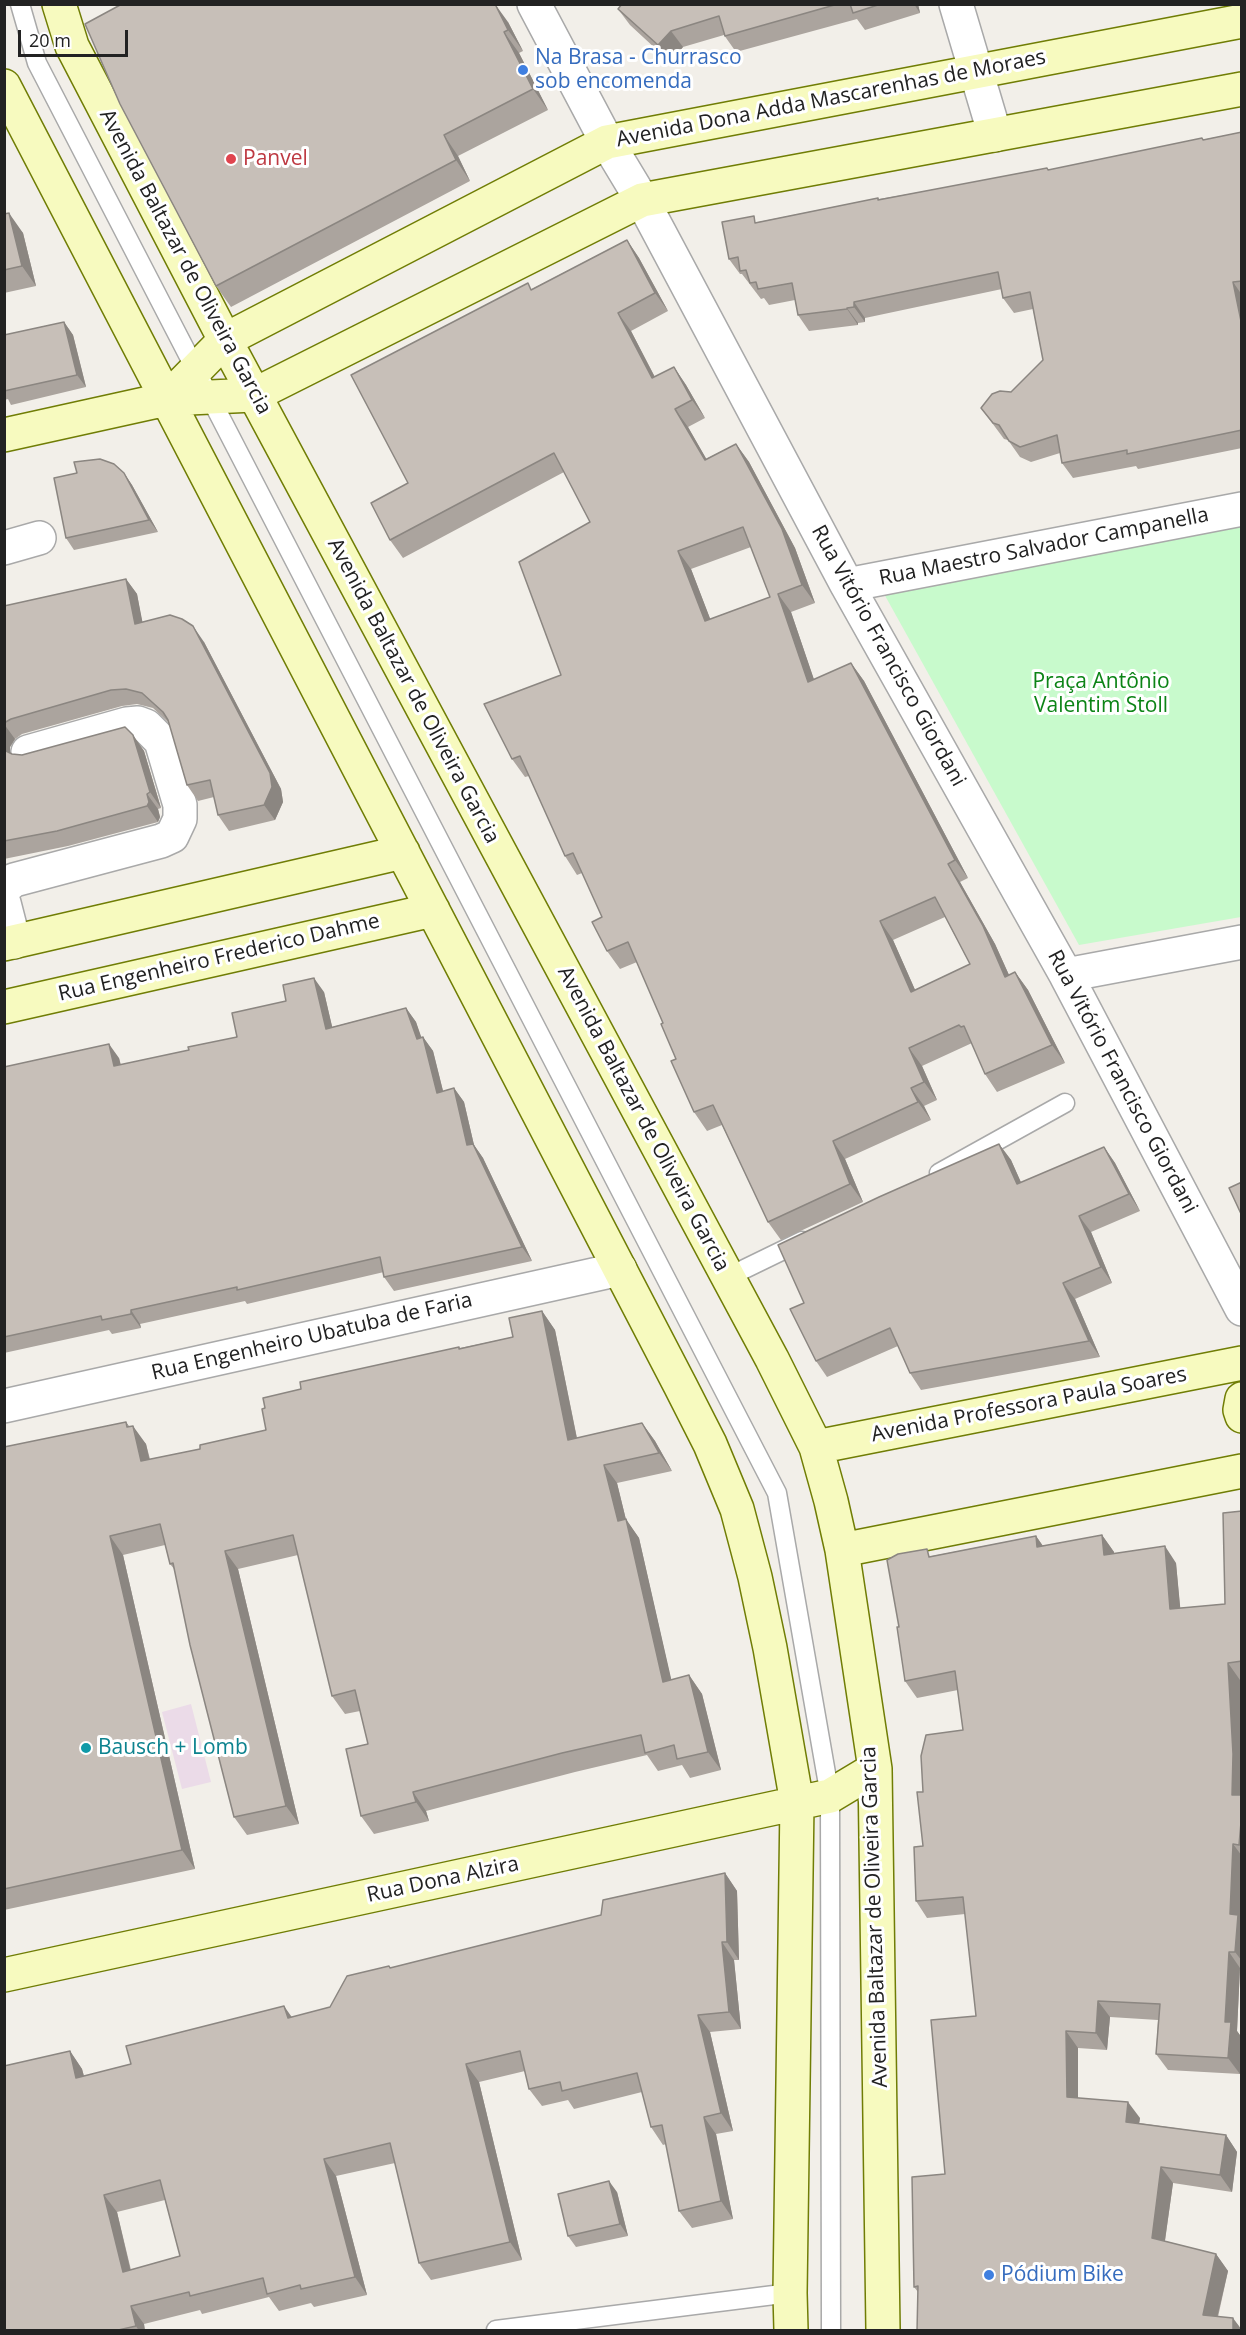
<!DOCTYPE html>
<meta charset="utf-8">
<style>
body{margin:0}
#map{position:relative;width:1246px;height:2335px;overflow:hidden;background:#f2efe9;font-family:"Open Sans",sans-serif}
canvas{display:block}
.frame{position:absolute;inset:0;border:6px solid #222;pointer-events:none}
.scale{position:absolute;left:18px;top:30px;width:110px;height:27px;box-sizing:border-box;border:3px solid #222;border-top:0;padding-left:8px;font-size:18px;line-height:21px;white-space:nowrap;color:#222;-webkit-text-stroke:4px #fff;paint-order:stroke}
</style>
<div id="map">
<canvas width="1246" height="2335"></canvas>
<div class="frame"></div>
<div class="scale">20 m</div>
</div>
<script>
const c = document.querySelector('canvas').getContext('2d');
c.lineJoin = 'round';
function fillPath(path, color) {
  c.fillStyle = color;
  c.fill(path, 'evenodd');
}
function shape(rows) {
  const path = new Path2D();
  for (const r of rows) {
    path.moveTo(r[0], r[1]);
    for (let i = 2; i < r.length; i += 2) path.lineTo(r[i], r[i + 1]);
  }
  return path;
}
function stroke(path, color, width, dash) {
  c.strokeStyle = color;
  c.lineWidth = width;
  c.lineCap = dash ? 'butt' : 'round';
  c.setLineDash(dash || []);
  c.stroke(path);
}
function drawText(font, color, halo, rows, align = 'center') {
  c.font = font + ' "Open Sans",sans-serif';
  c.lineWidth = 6;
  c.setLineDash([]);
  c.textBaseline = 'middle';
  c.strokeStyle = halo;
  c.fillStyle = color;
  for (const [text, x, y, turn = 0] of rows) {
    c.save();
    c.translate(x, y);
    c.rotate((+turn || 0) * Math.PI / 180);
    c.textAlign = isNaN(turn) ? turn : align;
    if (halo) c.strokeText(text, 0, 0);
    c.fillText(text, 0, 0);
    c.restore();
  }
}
const industrial = shape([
 [191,1704,211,1782,182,1789,162,1712]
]);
const park = shape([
 [1241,524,1241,917,1079,945,883,592]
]);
const lane = shape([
 [20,4,37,63,777,1493,830,1796,831,2330],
 [939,1173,1065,1103],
 [728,1277,802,1241],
 [496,2330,790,2293]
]);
const street = shape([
 [534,4,607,142,642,200,847,585,1066,975,1242,1309],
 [956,4,995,135],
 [4,548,39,538],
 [847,585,1242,509],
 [4,888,14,880,161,841,172,836,180,819,180,805,161,741,146,726,138,723,127,724,28,752],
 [4,903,14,942],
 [1066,975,1242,942],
 [4,1406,620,1269]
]);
const secondary = shape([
 [59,4,72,46,225,340,772,1359,816,1447,831,1501,842,1550,875,1769,883,2330],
 [4,86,680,1385,710,1444,737,1509,755,1577,770,1648,797,1803,790,2293,791,2330],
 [167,399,225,340,607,142,1242,21],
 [4,435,167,399,254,395,642,200,1242,89],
 [4,944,403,852],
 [4,1007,433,910],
 [1242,1399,1240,1410,1242,1416],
 [816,1447,1242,1363],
 [842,1550,1242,1471],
 [4,1975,830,1796,875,1769]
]);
const wall = shape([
 [622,4,918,4,920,13,865,30,857,19,736,52,724,35,683,47,670,62,630,25,618,9],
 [508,22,523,51,519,53,548,110,458,156,470,181,231,307,216,286],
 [1242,132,1242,448,1138,469,1136,466,1073,478,1062,463,1060,453,1031,462,1020,457,1008,440,1004,439,981,408,1011,392,1043,360,1033,309,1014,313,1003,298,1002,289,865,318,865,322,858,323,858,325,809,331,798,315,795,300,769,305,764,298,761,299,742,274,740,274,729,259,758,222,878,198,879,199,1049,170],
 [4,214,23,233,36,286,4,293],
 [627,240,639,258,668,311,631,331,655,377,674,367,686,385,705,418,688,427,706,459,736,444,749,462,795,548,815,603,791,612,814,680,851,663,864,681,968,878,960,882,995,944,1009,975,1015,972,1028,990,1065,1063,997,1092,985,1074,972,1043,922,1066,937,1100,924,1106,931,1120,845,1159,863,1202,781,1240,768,1222,722,1125,707,1131,694,1112,663,1023,637,962,620,969,607,951,602,917,582,873,577,875,565,856,529,776,525,777,512,759,561,675,590,522,564,472,403,558,390,540,408,483,532,289],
 [751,547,770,597,710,619,691,569],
 [945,917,970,964,915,990,893,940],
 [64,322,73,335,86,387,11,405,8,399,4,400,4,335],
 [124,473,132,485,158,532,74,550,66,538],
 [126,579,137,594,142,622,204,642,281,789,283,802,275,820,229,831,218,815,214,797,198,801,187,785,169,723,153,708,137,704,122,706,22,734,15,739,10,747,10,753,12,754,22,755,133,735,144,751,161,808,158,809,160,817,158,822,68,846,4,859,4,604,5,606],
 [324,992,332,1027,406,1008,416,1022,421,1038,423,1037,433,1051,443,1091,454,1088,464,1102,474,1145,483,1158,532,1261,394,1291,384,1277,384,1272,247,1304,245,1301,140,1324,141,1328,112,1334,109,1330,4,1353,4,1067,119,1058,121,1065,189,1050,237,1037],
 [999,1144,1011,1160,1021,1183,1104,1147,1115,1163,1140,1211,1091,1232,1112,1283,1075,1299,1100,1357,921,1390,910,1373,898,1346,827,1377,816,1361,804,1303],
 [542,1311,555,1330,577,1438,642,1423,655,1441,672,1471,617,1483,626,1520,639,1538,671,1680,689,1675,702,1694,721,1770,690,1778,682,1765,658,1771,647,1755,575,1772,426,1811,429,1821,374,1834,361,1816,368,1744,360,1711,345,1714,332,1696,298,1555,238,1569,299,1824,247,1835,234,1817,175,1570,170,1564,165,1545,123,1555,195,1869,4,1910,4,1447,129,1427,146,1444,150,1459,200,1449,266,1430,265,1408,301,1389,459,1347,460,1348,513,1337],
 [1242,1511,1242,1680,1240,1680,1242,1715,1242,1968,1240,1968,1237,2031,1242,2038,1240,2074,1168,2070,1156,2054,1158,2020,1110,2017,1107,2050,1078,2048,1078,2098,1140,2118,1139,2123,1226,2135,1237,2152,1232,2192,1173,2183,1165,2241,1216,2254,1228,2271,1218,2317,918,2292,914,2287,945,2174,976,2016,965,1914,927,1918,916,1901,923,1846,923,1792,963,1730,958,1690,917,1698,905,1681,899,1627,932,1556,1036,1536,1043,1546,1102,1535,1114,1552,1114,1554,1176,1563,1180,1608,1225,1604],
 [725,1873,737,1891,739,1960,734,1960,741,2029,710,2032,733,2131,716,2134,733,2219,692,2228,679,2211,666,2144,663,2145,651,2127,642,2092,574,2109,568,2100,542,2106,529,2089,525,2071,479,2082,522,2260,431,2280,419,2263,395,2163,336,2176,367,2295,314,2307,311,2303,279,2311,269,2297,202,2314,200,2310,144,2324,145,2331,4,2331,70,2051,82,2069,84,2076,131,2064,292,2017,330,2007,389,1966,391,1968,601,1915],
 [165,2200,180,2256,131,2270,117,2212],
 [617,2192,628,2236,576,2247,568,2236]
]);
const shadedWall = shape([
 [495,4,508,22,523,51,508,30],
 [914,4,918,4,920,13],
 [671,31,683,47,670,62,658,45],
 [504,32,519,53,548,110,533,89],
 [444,135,458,156,470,181,456,160],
 [9,213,23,233,36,286,22,266],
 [627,240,639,258,668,311,655,293],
 [1233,282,1242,295,1242,326],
 [854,302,865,318,865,322,854,307],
 [847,308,858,323,858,325,847,309],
 [618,313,631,331,665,397,652,378],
 [64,322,73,335,86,387,77,375],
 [674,367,686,385,705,418,692,400],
 [675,409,688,427,718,479,705,460],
 [736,444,749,462,795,548,815,603,802,585],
 [124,473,132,485,158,532,149,520],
 [678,551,691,569,718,639,705,621],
 [126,579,137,594,146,640,135,624],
 [778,594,791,612,821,700,808,682],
 [193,626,204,642,281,789,283,802,275,820,264,805],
 [851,663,864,681,968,878,955,860],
 [4,724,15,739,10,747,10,758,4,750],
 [133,735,144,751,161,808,150,792],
 [147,794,158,809,160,817,158,822,147,806],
 [948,864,960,882,995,944,1018,995,1005,977],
 [880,921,893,940,924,1010,911,992],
 [1015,972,1028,990,1065,1063,1052,1045],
 [314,978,324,992,336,1043,326,1029],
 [406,1008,416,1022,427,1053,417,1039],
 [423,1037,433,1051,447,1107,437,1093],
 [109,1044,119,1058,124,1080,114,1066],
 [909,1048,922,1066,937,1100,924,1082],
 [454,1088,464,1102,474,1145,483,1158,532,1261,522,1247,467,1145],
 [911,1088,924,1106,931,1120,918,1102],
 [833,1141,845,1159,863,1202,850,1184],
 [999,1144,1011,1160,1029,1200,1017,1184],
 [1104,1147,1115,1163,1140,1211,1129,1194],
 [1079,1216,1091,1232,1112,1283,1101,1267],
 [1063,1283,1075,1299,1100,1357,1089,1341],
 [131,1310,140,1324,141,1328,131,1314],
 [542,1311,555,1330,581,1459,568,1440],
 [126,1422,136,1436,133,1426,146,1444,154,1480,141,1461],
 [642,1423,655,1441,672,1471,659,1453],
 [604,1465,617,1483,631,1540,626,1519,639,1538,676,1700,663,1682,618,1521],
 [1102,1535,1114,1552,1115,1572,1104,1555],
 [110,1536,123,1555,195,1869,182,1850],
 [1036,1536,1047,1552,1037,1547],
 [1165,1546,1176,1563,1182,1626,1170,1609],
 [225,1551,238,1569,299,1824,286,1806],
 [1228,1663,1240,1680,1242,1715,1242,1808,1232,1795],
 [689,1675,702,1694,721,1770,708,1752],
 [413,1792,426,1811,429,1821,416,1802],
 [1242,1811,1242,1848,1239,1845],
 [1233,1844,1242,1856,1242,1961,1235,1952,1230,1914],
 [725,1873,737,1891,739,1960,727,1942],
 [722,1942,734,1960,741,2029,729,2012],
 [1229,1952,1240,1968,1237,2031,1242,2038,1240,2074,1228,2058,1225,2022],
 [1098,2001,1110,2017,1107,2050,1096,2033],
 [284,2006,296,2023,288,2018],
 [698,2015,710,2032,733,2131,721,2113],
 [1066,2031,1078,2048,1078,2113,1067,2097],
 [70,2051,82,2069,89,2096,76,2078],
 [466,2064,479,2082,522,2260,510,2242],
 [1128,2102,1140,2118,1137,2138,1126,2122],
 [704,2117,716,2134,733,2219,721,2201],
 [1226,2135,1237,2152,1232,2192,1220,2175],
 [324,2159,336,2176,367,2295,355,2277],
 [1161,2167,1173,2183,1163,2254,1152,2238],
 [609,2181,617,2192,628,2236,620,2224],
 [104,2195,117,2212,135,2290,123,2272],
 [1216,2254,1228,2271,1214,2331,1203,2315],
 [131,2306,144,2324,145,2331,139,2331,136,2326],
 [1233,2318,1242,2330,1242,2331,1233,2331]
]);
const building = shape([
 [122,4,495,4,508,30,504,32,533,89,444,135,456,160,216,286,120,104,85,24,122,4],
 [622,4,838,4,725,36,719,16,671,31,658,45,618,9,622,4],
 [850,4,881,4,853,13,850,4],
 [1242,132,1242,281,1233,282,1242,326,1242,430,1127,454,1127,450,1062,463,1057,435,1020,447,1009,441,999,425,993,423,981,408,992,394,1000,391,1011,392,1043,360,1030,292,1003,298,998,272,854,302,854,307,847,308,847,309,798,315,792,283,758,289,756,282,750,283,746,270,740,271,738,257,729,259,722,222,754,216,755,223,878,198,878,200,1047,168,1048,170,1202,138,1203,140,1242,132],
 [9,213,22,266,4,270,4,214,9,213],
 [627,240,655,293,618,313,652,378,674,367,692,400,675,409,705,460,736,444,782,529,802,585,778,594,808,682,851,663,955,860,948,864,983,926,1005,977,1015,972,1052,1045,985,1074,964,1026,961,1027,959,1025,909,1048,924,1082,911,1088,918,1102,833,1141,850,1184,768,1222,713,1105,694,1112,671,1061,676,1059,661,1024,663,1023,628,942,607,951,592,922,602,917,573,853,565,856,520,756,512,759,484,704,561,675,519,562,590,522,554,453,390,540,371,503,408,483,351,375,528,283,531,290,627,240],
 [743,527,770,597,705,621,678,551,743,527],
 [935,897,970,964,911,992,880,921,935,897],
 [64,322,77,375,4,391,4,335,64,322],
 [100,459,114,464,124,473,149,520,66,538,54,478,77,473,74,462,100,459],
 [126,579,135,624,170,615,182,619,193,626,270,773,272,787,264,805,218,815,210,780,187,785,168,720,163,712,142,693,126,689,111,690,11,719,4,723,4,606,126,579],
 [125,727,133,735,150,792,147,794,149,802,147,806,57,831,4,841,4,750,12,754,22,755,125,727],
 [314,978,326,1029,406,1008,417,1039,423,1037,437,1093,454,1088,467,1145,473,1144,522,1247,384,1277,380,1257,237,1290,237,1287,131,1310,131,1314,102,1320,101,1316,4,1337,4,1067,109,1044,114,1066,189,1050,188,1047,237,1037,232,1013,286,1001,283,985,314,978],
 [999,1144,1017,1184,1104,1147,1129,1194,1079,1216,1101,1267,1063,1283,1089,1341,910,1373,890,1328,816,1361,790,1309,804,1303,778,1245,879,1197,999,1144],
 [1242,1182,1242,1216,1229,1188,1242,1182],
 [542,1311,568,1440,642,1423,659,1453,604,1465,618,1521,626,1519,663,1682,689,1675,708,1752,677,1759,674,1745,645,1753,641,1735,562,1753,413,1792,416,1802,361,1816,346,1749,368,1744,355,1690,332,1696,293,1535,225,1551,286,1806,234,1817,190,1645,173,1563,170,1564,160,1524,110,1536,182,1850,4,1889,4,1447,126,1422,127,1427,133,1426,141,1461,200,1449,200,1445,266,1430,262,1409,265,1408,263,1398,301,1389,300,1382,459,1347,459,1349,513,1337,509,1318,542,1311],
 [1242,1511,1242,1661,1228,1663,1233,1754,1232,1795,1242,1795,1242,1811,1239,1845,1233,1844,1230,1914,1238,1915,1235,1952,1229,1952,1225,2022,1231,2022,1228,2058,1156,2054,1160,2004,1098,2001,1096,2033,1066,2031,1067,2097,1128,2102,1126,2122,1226,2135,1220,2175,1161,2167,1152,2238,1216,2254,1203,2315,1233,2318,1233,2331,917,2331,918,2286,914,2287,912,2177,945,2174,931,2020,976,2016,963,1897,916,1901,914,1847,923,1846,917,1792,923,1792,921,1756,926,1735,963,1730,955,1671,905,1681,897,1627,899,1627,887,1560,898,1554,927,1549,929,1557,1036,1536,1037,1547,1102,1535,1104,1555,1165,1546,1170,1609,1225,1604,1223,1513,1242,1511],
 [725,1873,727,1942,722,1942,729,2012,698,2015,721,2113,704,2117,721,2201,679,2211,662,2125,651,2127,637,2073,562,2091,560,2082,529,2089,520,2051,466,2064,510,2242,419,2263,390,2143,324,2159,355,2277,301,2289,300,2285,267,2294,263,2278,190,2296,189,2292,131,2306,136,2326,114,2331,4,2331,4,2066,70,2051,76,2078,131,2064,126,2046,284,2006,288,2018,330,2007,347,1976,389,1966,390,1968,601,1915,603,1900,725,1873],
 [160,2180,180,2256,123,2272,104,2195,160,2180],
 [609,2181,620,2224,568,2236,558,2194,609,2181]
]);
const markers = [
 [523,70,6,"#3f7fe0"],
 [231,159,6,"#e0444e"],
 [86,1748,6,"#0f9aa8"],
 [989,2275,6,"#3f7fe0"]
];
const shopNames = [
 ["Na Brasa - Churrasco",535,58],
 ["sob encomenda",535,82],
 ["Pódium Bike",1001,2275]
];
const streetNames = [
 ["Avenida Dona Adda Mascarenhas de Moraes",831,99,-11],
 ["Avenida Baltazar de Oliveira Garcia",185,262,62],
 ["Rua Maestro Salvador Campanella",1044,547,-11],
 ["Rua Vitório Francisco Giordani",888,656,61],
 ["Avenida Baltazar de Oliveira Garcia",413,691,62],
 ["Rua Engenheiro Frederico Dahme",219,958,-13],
 ["Rua Vitório Francisco Giordani",1122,1082,62],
 ["Avenida Baltazar de Oliveira Garcia",643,1119,62],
 ["Rua Engenheiro Ubatuba de Faria",312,1337,-13],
 ["Avenida Professora Paula Soares",1029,1405,-11],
 ["Rua Dona Alzira",443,1880,-12],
 ["Avenida Baltazar de Oliveira Garcia",875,1917,-92]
];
const healthNames = [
 ["Panvel",243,159]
];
const parkNames = [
 ["Praça Antônio",1101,682],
 ["Valentim Stoll",1101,706]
];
const cultureNames = [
 ["Bausch + Lomb",98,1748]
];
fillPath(industrial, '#ebdbe8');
fillPath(park, '#c8facc');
stroke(lane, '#a9a9a9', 21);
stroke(street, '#a9a9a9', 36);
stroke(secondary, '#707d05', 36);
stroke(lane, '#fff', 18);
stroke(street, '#fff', 33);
stroke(secondary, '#f7fabf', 33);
fillPath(wall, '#aba49e');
fillPath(shadedWall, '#8b8681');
fillPath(building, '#c7bfb8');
stroke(building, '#8b8681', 1.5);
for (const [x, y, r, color] of markers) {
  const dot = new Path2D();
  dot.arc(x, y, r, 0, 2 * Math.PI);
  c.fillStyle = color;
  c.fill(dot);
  stroke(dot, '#fff', 2);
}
drawText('21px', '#366cbe', '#fff', shopNames, 'left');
drawText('21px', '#222', '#fff', streetNames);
drawText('21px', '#be3a42', '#fff', healthNames, 'left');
drawText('21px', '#0c8416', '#fff', parkNames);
drawText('21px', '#0d838f', '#fff', cultureNames, 'left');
</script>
